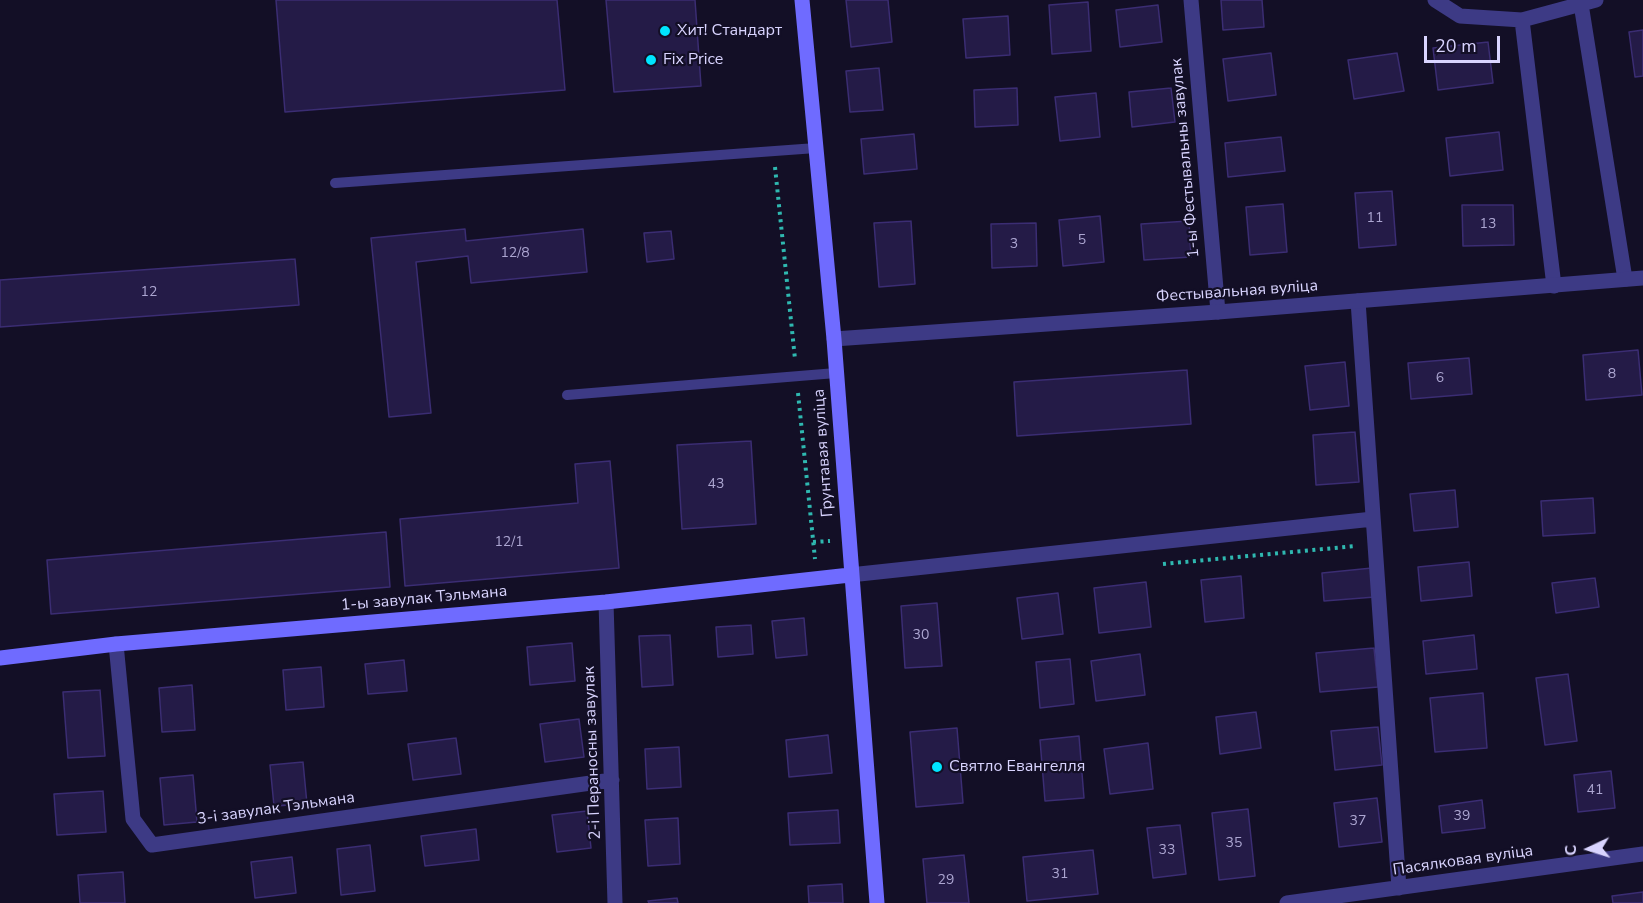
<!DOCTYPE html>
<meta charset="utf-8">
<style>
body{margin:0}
#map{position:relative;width:1643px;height:903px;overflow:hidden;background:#130f26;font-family:"Nunito Sans",sans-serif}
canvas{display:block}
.north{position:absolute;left:1559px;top:819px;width:60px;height:60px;-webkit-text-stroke:4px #130f26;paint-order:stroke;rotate:266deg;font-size:16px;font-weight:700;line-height:24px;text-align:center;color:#d9d4ff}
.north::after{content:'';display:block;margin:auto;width:21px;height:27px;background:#d9d4ff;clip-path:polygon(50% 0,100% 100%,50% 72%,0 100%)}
.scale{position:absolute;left:1424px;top:36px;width:76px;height:27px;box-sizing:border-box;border:3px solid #d9d4ff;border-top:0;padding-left:8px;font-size:18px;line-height:21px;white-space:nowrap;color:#d9d4ff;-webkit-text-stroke:4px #130f26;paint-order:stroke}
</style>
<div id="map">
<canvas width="1643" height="903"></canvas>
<div class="north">С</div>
<div class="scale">20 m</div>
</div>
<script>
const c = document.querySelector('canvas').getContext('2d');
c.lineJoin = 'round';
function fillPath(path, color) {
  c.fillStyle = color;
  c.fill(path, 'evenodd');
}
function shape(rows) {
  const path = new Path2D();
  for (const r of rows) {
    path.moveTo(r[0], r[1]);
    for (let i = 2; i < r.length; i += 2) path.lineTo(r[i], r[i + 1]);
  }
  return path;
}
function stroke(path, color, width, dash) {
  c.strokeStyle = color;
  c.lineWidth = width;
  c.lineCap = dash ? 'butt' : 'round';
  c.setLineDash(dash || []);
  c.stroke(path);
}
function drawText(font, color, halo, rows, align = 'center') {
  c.font = font + ' "Nunito Sans",sans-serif';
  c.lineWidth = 4.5;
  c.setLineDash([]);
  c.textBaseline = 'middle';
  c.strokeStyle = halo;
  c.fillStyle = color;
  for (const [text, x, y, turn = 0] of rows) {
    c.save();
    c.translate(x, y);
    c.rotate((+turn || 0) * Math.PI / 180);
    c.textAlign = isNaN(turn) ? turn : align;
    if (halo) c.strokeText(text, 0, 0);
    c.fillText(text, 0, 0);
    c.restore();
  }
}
const building = shape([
 [276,0,557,0,565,90,285,112,276,0],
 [606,0,695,0,701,86,614,92,606,0],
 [846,0,888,0,892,42,851,47,846,0],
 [1221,0,1262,0,1264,27,1223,30,1221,0],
 [1088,2,1091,51,1052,54,1049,5,1088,2],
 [1158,5,1162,42,1120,47,1116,10,1158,5],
 [1008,16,1010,55,966,58,963,19,1008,16],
 [1643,30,1643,76,1635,77,1629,32,1643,30],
 [1488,42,1493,83,1438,90,1433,48,1488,42],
 [1271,53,1276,95,1228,101,1223,59,1271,53],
 [1397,53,1404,91,1354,99,1348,60,1397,53],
 [879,68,883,110,850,112,846,71,879,68],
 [1017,88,1018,125,975,127,974,90,1017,88],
 [1171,88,1175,122,1132,127,1129,92,1171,88],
 [1096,93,1100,137,1060,141,1055,97,1096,93],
 [1499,132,1503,170,1450,176,1446,138,1499,132],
 [914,134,917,169,864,174,861,139,914,134],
 [1281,137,1285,171,1228,177,1225,143,1281,137],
 [1392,191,1396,245,1359,248,1355,193,1392,191],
 [1283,204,1287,252,1250,255,1246,207,1283,204],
 [1462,205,1513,205,1514,245,1463,246,1462,205],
 [1100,216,1104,262,1063,266,1059,220,1100,216],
 [911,221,915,284,879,287,874,223,911,221],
 [1189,221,1191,257,1144,260,1141,224,1189,221],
 [1036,223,1037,266,992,268,991,224,1036,223],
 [465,229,466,241,583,229,587,272,471,283,468,256,416,262,431,413,389,417,371,238,465,229],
 [671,231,674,259,647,262,644,233,671,231],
 [295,259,299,305,0,327,0,280,295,259],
 [1638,350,1642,395,1586,400,1583,355,1638,350],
 [1469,358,1472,394,1411,399,1408,363,1469,358],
 [1345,362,1349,406,1310,410,1305,366,1345,362],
 [1187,370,1191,424,1017,436,1014,382,1187,370],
 [1355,432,1359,482,1316,485,1313,435,1355,432],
 [751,441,756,524,682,529,677,445,751,441],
 [610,461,619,568,405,586,400,519,578,503,575,464,610,461],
 [1455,490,1458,527,1414,531,1410,494,1455,490],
 [1593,498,1595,533,1543,536,1541,501,1593,498],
 [386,532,390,587,51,614,47,560,386,532],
 [1469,562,1472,596,1421,601,1418,567,1469,562],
 [1372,568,1375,597,1324,601,1322,573,1372,568],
 [1241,576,1244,618,1205,622,1201,580,1241,576],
 [1595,578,1599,607,1556,613,1552,583,1595,578],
 [1146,582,1151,627,1099,633,1094,588,1146,582],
 [1058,593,1063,634,1022,639,1017,598,1058,593],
 [937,603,942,666,905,668,901,606,937,603],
 [804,618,807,655,776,658,772,621,804,618],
 [751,625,753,654,718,657,716,627,751,625],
 [670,635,673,685,642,687,639,636,670,635],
 [1474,635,1477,669,1426,674,1423,641,1474,635],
 [572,643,575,681,530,685,527,647,572,643],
 [1374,648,1378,687,1320,692,1316,653,1374,648],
 [1140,654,1145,695,1096,701,1091,661,1140,654],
 [1070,659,1074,704,1040,708,1036,662,1070,659],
 [404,660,407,691,368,694,365,664,404,660],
 [321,667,324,707,286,710,283,670,321,667],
 [1568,674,1577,741,1545,745,1536,678,1568,674],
 [192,685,195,730,162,732,159,688,192,685],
 [100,690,105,756,68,758,63,692,100,690],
 [1483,693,1487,748,1435,752,1430,698,1483,693],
 [1256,712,1261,748,1220,754,1216,717,1256,712],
 [579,719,584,757,545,762,540,724,579,719],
 [1378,727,1382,765,1335,770,1331,731,1378,727],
 [957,728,963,803,916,807,910,732,957,728],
 [828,735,832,773,789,777,786,740,828,735],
 [1079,736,1084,798,1045,801,1040,740,1079,736],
 [456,738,461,774,413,780,408,744,456,738],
 [1148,743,1153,789,1110,794,1104,749,1148,743],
 [679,747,681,787,647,789,645,749,679,747],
 [303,762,307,804,274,806,270,765,303,762],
 [1611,771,1615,808,1578,812,1574,775,1611,771],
 [193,775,197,822,164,825,160,778,193,775],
 [103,791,106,832,57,835,54,794,103,791],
 [1377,798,1382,842,1339,847,1334,803,1377,798],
 [1482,800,1485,828,1442,833,1439,806,1482,800],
 [1248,809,1255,876,1219,880,1212,813,1248,809],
 [838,810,840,843,790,845,788,813,838,810],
 [587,811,591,848,557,852,552,815,587,811],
 [678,818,680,864,648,866,645,820,678,818],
 [1180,825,1186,874,1153,878,1147,828,1180,825],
 [476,829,479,860,425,866,421,836,476,829],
 [370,845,375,891,341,895,337,849,370,845],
 [1093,850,1098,894,1027,901,1023,857,1093,850],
 [964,855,969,903,927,903,923,859,964,855],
 [292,857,296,893,255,898,251,862,292,857],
 [123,872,125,903,80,903,78,875,123,872],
 [842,884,843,903,809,903,808,886,842,884],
 [1643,892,1643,903,1613,903,1612,896,1643,892],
 [677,898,678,903,649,903,648,901,677,898]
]);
const path = shape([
 [775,167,795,359],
 [798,393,815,559],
 [813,542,830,541],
 [1163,564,1356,546]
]);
const service = shape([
 [335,183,816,148],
 [567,395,836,373]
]);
const minor = shape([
 [1191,0,1218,312],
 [1435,0,1460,16,1522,20,1596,0],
 [1581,4,1625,279],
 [1522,20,1554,286],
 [1358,301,1399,888],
 [850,575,1373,519],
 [606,602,615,903],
 [116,644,133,819,152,845,612,780],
 [1287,903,1643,854]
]);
const tertiary = shape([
 [834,339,1218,312,1643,278]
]);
const secondary = shape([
 [802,0,834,339,877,903],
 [0,658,116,644,606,602,850,575]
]);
const markers = [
 [665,31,6,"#00e5ff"],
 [651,60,6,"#00e5ff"],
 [937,767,6,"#00e5ff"]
];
const numberNames = [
 ["11",1375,219],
 ["13",1488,225],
 ["5",1082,241],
 ["3",1014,245],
 ["12/8",515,254],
 ["12",149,293],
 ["8",1612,375],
 ["6",1440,379],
 ["43",716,485],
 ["12/1",509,543],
 ["30",921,636],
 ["41",1595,791],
 ["39",1462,817],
 ["37",1358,822],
 ["35",1234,844],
 ["33",1167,851],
 ["31",1060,875],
 ["29",946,881]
];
const poiNames = [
 ["Хит! Стандарт",677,31],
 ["Fix Price",663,60],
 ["Святло Евангелля",949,767]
];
const streetNames = [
 ["1-ы Фестывальны завулак",1186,158,-95],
 ["Фестывальная вуліца",1237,292,-4],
 ["Грунтавая вуліца",824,453,-94],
 ["1-ы завулак Тэльмана",424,599,-5],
 ["2-і Пераносны завулак",593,753,-92],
 ["3-і завулак Тэльмана",276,809,-8],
 ["Пасялковая вуліца",1463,861,-8]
];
fillPath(building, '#241b47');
stroke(building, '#3b2d73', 1.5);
stroke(path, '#2fb8b0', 4, [3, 4.5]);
stroke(service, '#3d3a85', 10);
stroke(minor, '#3d3a85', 15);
stroke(tertiary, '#3d3a85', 15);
stroke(secondary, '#6f6bff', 15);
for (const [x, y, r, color] of markers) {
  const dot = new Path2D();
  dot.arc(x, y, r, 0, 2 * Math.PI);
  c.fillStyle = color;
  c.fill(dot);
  stroke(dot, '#130f26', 2);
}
drawText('14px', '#aca6d1', null, numberNames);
drawText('16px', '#d9d4ff', '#130f26', poiNames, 'left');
drawText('16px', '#d9d4ff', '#130f26', streetNames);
</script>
